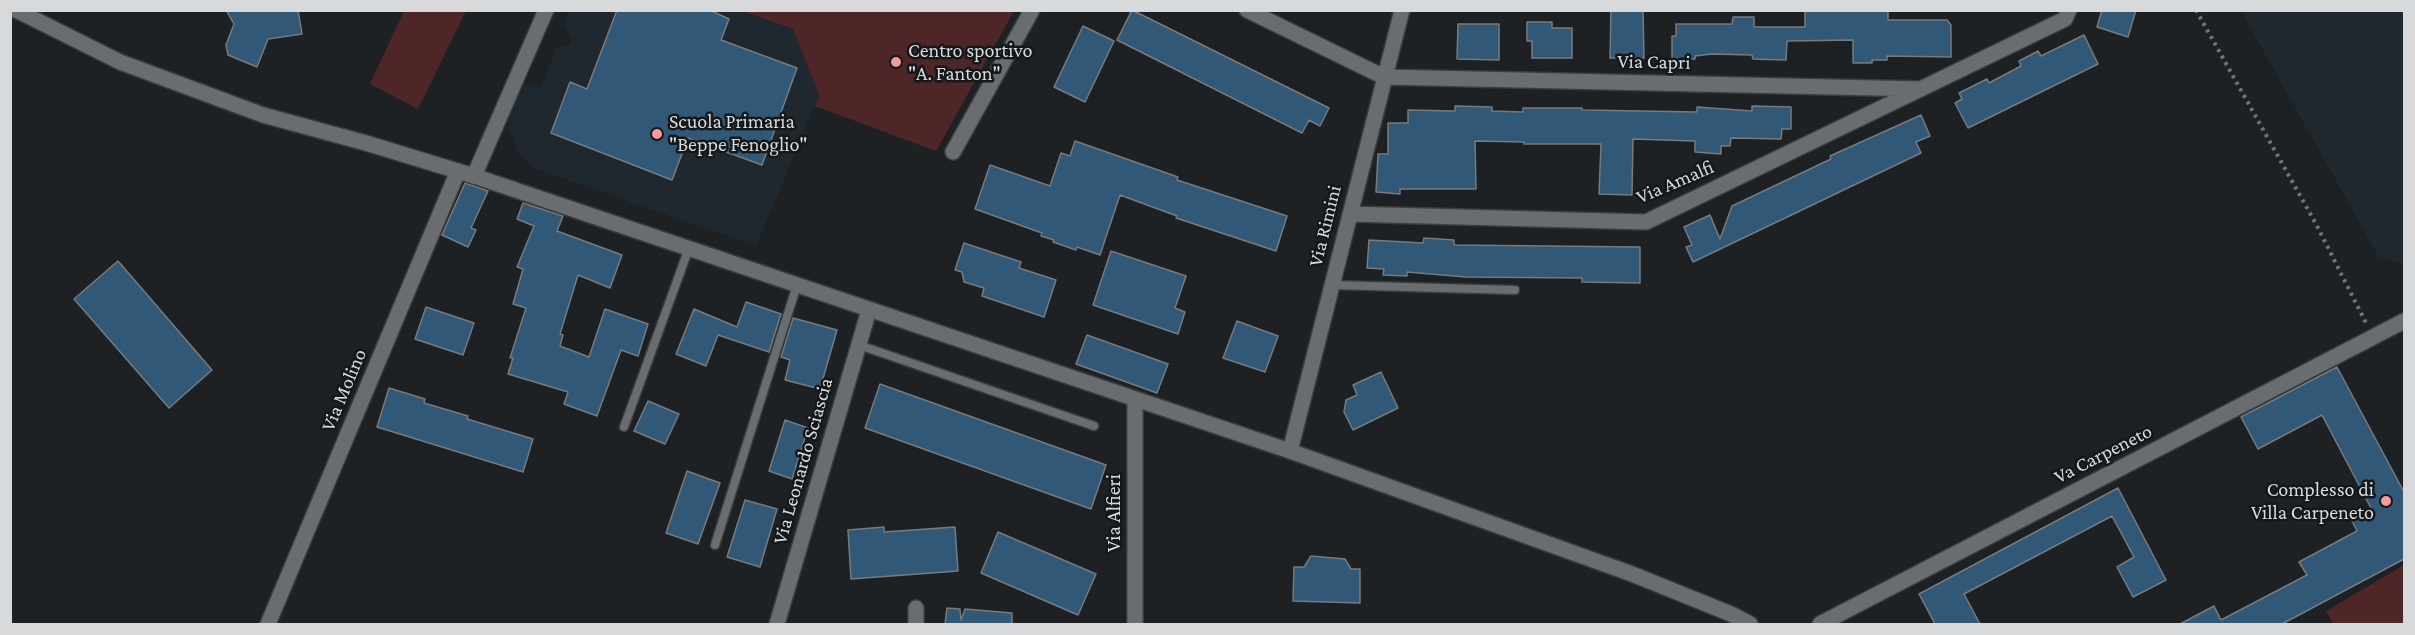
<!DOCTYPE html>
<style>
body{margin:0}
#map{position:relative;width:2415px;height:635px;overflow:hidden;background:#1e2123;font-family:"Crimson Pro",serif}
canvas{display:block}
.frame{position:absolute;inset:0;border:12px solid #d7d9db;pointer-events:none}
</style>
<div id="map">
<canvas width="2415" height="635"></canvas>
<div class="frame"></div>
</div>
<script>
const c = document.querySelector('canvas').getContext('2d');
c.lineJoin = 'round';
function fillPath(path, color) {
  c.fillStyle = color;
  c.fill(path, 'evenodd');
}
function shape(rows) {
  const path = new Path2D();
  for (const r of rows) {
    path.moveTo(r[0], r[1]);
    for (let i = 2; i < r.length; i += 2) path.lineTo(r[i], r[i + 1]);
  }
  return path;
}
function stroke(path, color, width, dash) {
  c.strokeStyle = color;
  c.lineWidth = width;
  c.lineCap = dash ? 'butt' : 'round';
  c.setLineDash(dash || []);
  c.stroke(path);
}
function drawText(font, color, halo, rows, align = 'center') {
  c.font = font + ' "Crimson Pro",serif';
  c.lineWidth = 5;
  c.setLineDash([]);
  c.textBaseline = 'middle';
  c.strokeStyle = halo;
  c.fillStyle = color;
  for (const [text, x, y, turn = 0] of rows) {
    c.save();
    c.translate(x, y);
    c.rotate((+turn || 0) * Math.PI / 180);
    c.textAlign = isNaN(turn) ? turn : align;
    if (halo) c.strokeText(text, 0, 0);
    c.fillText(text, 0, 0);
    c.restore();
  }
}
const built = shape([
 [570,11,742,11,793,29,819,95,756,246,533,168,518,152,508,126,512,110,524,86,529,84,541,89,556,47,569,45,572,38,564,26],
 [2241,11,2404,11,2404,264,2379,257]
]);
const green = shape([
 [404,11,466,11,418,109,370,84],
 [742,11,1014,10,1014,11,936,151,815,106,819,95,793,29],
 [2404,565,2404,624,2333,624,2326,611]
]);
const building = shape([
 [226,10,298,10,302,34,268,39,257,67,228,55,226,45,234,24,226,10],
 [617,10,709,10,729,19,721,40,797,68,762,165,688,138,672,180,551,133,570,82,587,89,617,10],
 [1132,10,1329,108,1320,126,1309,120,1302,133,1117,40,1132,10],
 [1611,10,1643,10,1644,58,1610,58,1611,10],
 [1805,10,1888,10,1888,20,1947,20,1951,25,1951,57,1887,56,1887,60,1872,60,1872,63,1853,63,1853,40,1787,41,1786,60,1753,59,1752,55,1712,54,1695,56,1695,59,1672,59,1672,36,1676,36,1676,24,1732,24,1733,17,1754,17,1754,27,1805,27,1805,10],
 [2102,10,2136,10,2128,37,2097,27,2102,10],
 [1527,22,1552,22,1552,28,1572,28,1572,58,1532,58,1532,41,1527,41,1527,22],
 [1458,24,1499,24,1499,60,1457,59,1458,24],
 [1083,26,1114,41,1085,102,1054,87,1083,26],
 [2084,35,2098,64,1968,128,1955,103,1962,99,1959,93,1987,79,1989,83,2021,66,2019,61,2038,51,2041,56,2084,35],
 [1455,106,1492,107,1492,111,1523,112,1523,108,1582,108,1582,110,1697,112,1697,107,1752,111,1752,106,1791,107,1791,129,1782,129,1781,139,1731,138,1730,146,1721,146,1721,154,1695,152,1695,141,1633,139,1632,195,1599,194,1601,144,1524,144,1524,142,1475,141,1476,189,1400,189,1400,194,1376,192,1378,154,1388,154,1388,123,1408,123,1408,110,1455,111,1455,106],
 [1921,115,1930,136,1916,142,1921,153,1693,262,1686,247,1692,245,1684,227,1710,215,1720,239,1732,206,1831,159,1830,156,1921,115],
 [1075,141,1178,177,1177,180,1287,216,1276,251,1176,218,1177,216,1120,195,1100,255,1077,247,1076,250,1053,242,1054,240,1041,236,1042,233,975,209,990,165,1050,186,1061,153,1070,156,1075,141],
 [465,183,488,191,471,228,476,230,468,247,442,235,465,183],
 [523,203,563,216,557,231,622,255,610,288,578,275,560,334,563,335,560,346,589,357,605,309,648,324,638,356,621,350,597,416,564,404,568,392,508,374,513,358,510,358,526,308,513,304,523,269,517,267,534,226,517,219,523,203],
 [1424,238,1454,240,1454,245,1640,247,1640,283,1582,282,1582,278,1466,277,1407,272,1407,276,1383,275,1384,269,1367,268,1369,240,1423,243,1424,238],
 [964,243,1021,262,1019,268,1056,280,1044,317,982,296,984,288,964,282,962,272,955,270,964,243],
 [1111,251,1186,276,1175,308,1185,312,1178,334,1093,305,1111,251],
 [118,261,212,370,169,408,74,299,118,261],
 [746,302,781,314,769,352,718,335,706,366,676,354,694,309,737,327,746,302],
 [426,307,474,323,463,355,415,339,426,307],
 [793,318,837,330,820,389,785,380,790,360,781,357,793,318],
 [1237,321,1278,336,1265,372,1223,358,1237,321],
 [1087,335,1168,364,1157,393,1076,364,1087,335],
 [2337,367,2404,492,2404,559,2282,624,2180,624,2214,606,2221,620,2307,575,2299,562,2357,531,2352,521,2372,510,2322,415,2258,449,2241,417,2337,367],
 [1381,372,1398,408,1353,430,1344,412,1346,400,1357,395,1353,385,1381,372],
 [880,384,1106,465,1091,509,865,428,880,384],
 [389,388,425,399,424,403,468,416,467,419,533,439,523,472,377,427,389,388],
 [648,401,679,414,665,444,634,431,648,401],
 [785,420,808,428,792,479,769,471,785,420],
 [687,471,720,483,698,544,666,533,687,471],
 [2118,488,2166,580,2133,597,2117,567,2134,557,2112,516,1964,594,1980,624,1935,624,1919,594,2118,488],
 [745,500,777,509,760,567,727,557,745,500],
 [884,527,884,532,955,527,958,571,851,579,848,530,884,527],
 [998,532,1096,574,1078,615,981,573,998,532],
 [1311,556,1345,559,1351,569,1360,569,1360,603,1293,601,1294,567,1304,567,1311,556],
 [947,608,960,609,961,620,965,609,1012,613,1012,624,945,624,947,608]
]);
const path = shape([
 [2196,10,2316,224,2366,323]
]);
const service = shape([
 [1332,285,1515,290],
 [859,345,1094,426],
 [624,427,689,248],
 [715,545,797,285]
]);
const minor = shape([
 [1247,10,1384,77,1921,89],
 [953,152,1032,10],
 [474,176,546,10],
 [1350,214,1646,222,2065,19,2069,10],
 [1290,451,1402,10],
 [916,608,916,624],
 [268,624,458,171],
 [777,624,869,310],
 [1135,624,1135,401],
 [1820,624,2404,321]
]);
const tertiary = shape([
 [16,10,120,62,263,115,366,143,474,176,1290,451,1632,574,1731,614,1750,624]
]);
const markers = [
 [896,62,6,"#f59b9c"],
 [657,134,6,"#f59b9c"],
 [2386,501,6,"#f59b9c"]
];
const poiNames = [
 ["Centro sportivo",908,51],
 ["\"A. Fanton\"",908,74],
 ["Scuola Primaria",669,122],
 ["\"Beppe Fenoglio\"",669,145],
 ["Complesso di",2374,490,"right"],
 ["Villa Carpeneto",2374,513,"right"]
];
const streetNames = [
 ["Via Capri",1654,62,1],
 ["Via Amalfi",1675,182,-23],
 ["Via Rimini",1325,226,-76],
 ["Via Molino",344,390,-67],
 ["Va Carpeneto",2103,454,-27],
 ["Via Leonardo Sciascia",803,461,-74],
 ["Via Alfieri",1114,513,-90]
];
fillPath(built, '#20282f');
fillPath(green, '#4e2628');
fillPath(building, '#315876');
stroke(building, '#777b7e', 1.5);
stroke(service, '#3a3c3e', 11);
stroke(minor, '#3a3c3e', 18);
stroke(tertiary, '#3a3c3e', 18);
stroke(path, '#727476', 4, [3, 4.5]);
stroke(service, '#696d70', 8);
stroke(minor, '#696d70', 15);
stroke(tertiary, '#696d70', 15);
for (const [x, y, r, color] of markers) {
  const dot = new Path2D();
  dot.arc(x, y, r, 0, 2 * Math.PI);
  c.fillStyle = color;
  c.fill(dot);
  stroke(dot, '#15181a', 2);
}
drawText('20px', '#d7d9db', '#15181a', poiNames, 'left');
drawText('20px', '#d7d9db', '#15181a', streetNames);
</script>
